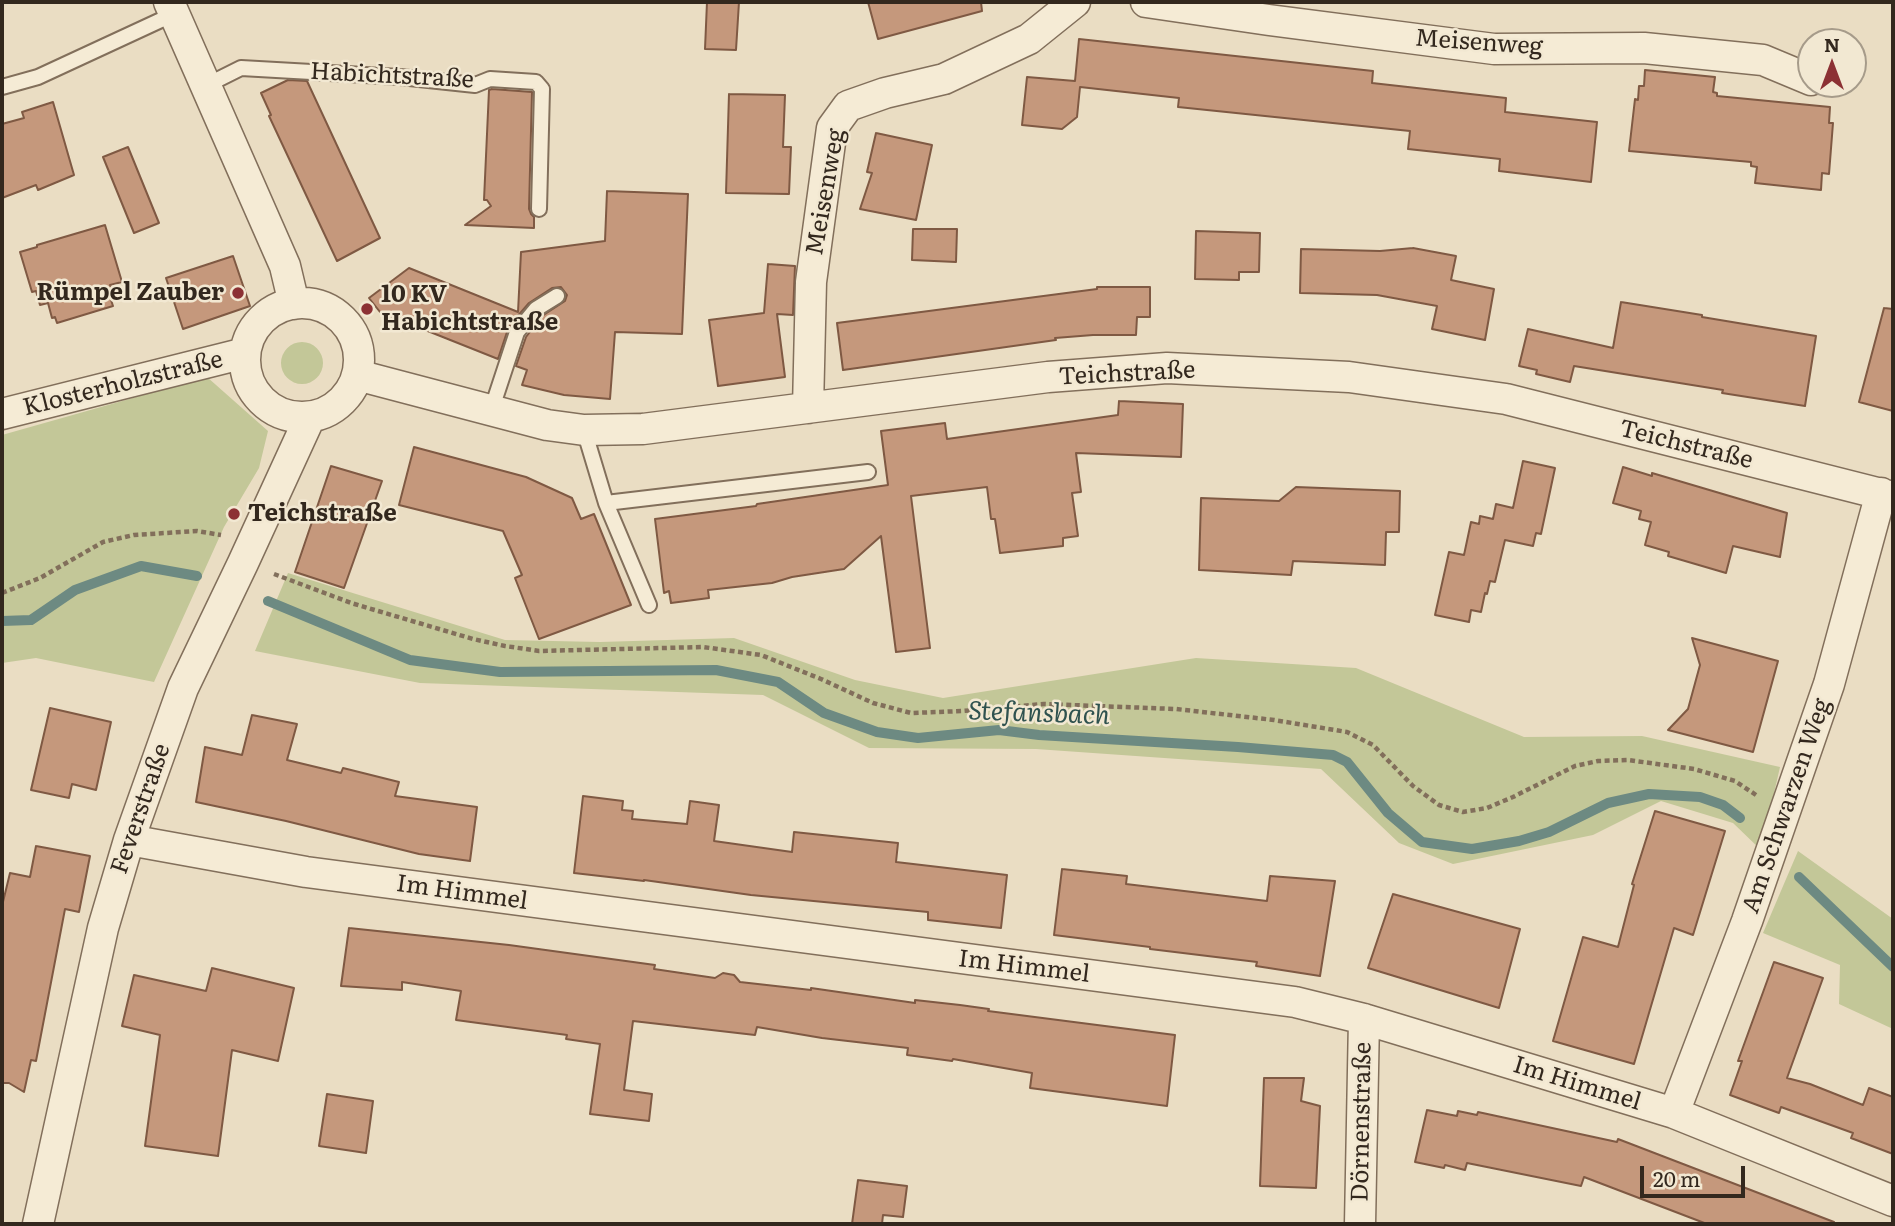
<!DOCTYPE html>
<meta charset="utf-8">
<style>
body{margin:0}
#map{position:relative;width:1895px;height:1226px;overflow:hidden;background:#eaddc3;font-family:Literata,serif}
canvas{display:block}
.frame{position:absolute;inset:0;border:4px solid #33281e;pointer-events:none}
.north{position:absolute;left:1797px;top:28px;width:70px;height:70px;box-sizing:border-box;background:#f2e8d2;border:2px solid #a69b8a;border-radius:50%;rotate:0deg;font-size:19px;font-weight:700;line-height:28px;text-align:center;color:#33281e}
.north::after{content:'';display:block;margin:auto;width:24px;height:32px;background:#8c3134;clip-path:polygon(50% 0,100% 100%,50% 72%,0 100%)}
.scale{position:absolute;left:1640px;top:1166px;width:105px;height:32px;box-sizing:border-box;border:4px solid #33281e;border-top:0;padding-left:9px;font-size:21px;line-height:24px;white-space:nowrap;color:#33281e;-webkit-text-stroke:5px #f2e8d2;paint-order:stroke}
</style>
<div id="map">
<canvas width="1895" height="1226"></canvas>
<div class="frame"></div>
<div class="north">N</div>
<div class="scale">20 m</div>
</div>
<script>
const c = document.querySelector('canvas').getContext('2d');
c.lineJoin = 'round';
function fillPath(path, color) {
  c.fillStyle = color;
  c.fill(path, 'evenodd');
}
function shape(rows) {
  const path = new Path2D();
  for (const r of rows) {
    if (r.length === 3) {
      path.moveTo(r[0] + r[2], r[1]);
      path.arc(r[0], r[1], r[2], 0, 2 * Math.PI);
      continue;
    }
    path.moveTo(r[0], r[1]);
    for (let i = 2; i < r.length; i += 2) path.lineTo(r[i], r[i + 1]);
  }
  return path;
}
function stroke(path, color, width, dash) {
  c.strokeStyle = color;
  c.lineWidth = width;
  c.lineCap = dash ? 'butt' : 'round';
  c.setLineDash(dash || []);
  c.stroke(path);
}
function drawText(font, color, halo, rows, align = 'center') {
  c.font = font + ' Literata,serif';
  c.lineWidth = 5;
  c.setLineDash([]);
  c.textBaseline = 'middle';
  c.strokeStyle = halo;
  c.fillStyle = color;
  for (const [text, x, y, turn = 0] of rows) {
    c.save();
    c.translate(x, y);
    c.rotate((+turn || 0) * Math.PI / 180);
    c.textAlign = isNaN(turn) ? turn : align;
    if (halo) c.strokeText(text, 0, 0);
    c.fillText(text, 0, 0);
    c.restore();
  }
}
const green = shape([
 [302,363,21],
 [207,377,268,431,259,468,224,527,154,682,36,658,2,663,2,435],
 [288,573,505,640,600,642,734,638,855,680,943,698,1196,658,1356,668,1524,737,1642,736,1780,767,1761,850,1733,823,1661,801,1593,835,1453,864,1399,843,1321,769,1036,749,869,748,763,695,420,683,255,651],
 [1798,851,1893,919,1893,1029,1839,1004,1840,965,1763,933]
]);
const stream = shape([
 [268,601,410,660,500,672,716,670,778,682,824,713,877,732,918,738,999,730,1039,735,1238,747,1333,755,1347,762,1388,813,1422,842,1472,849,1519,841,1549,832,1608,803,1649,794,1700,797,1723,805,1740,818],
 [2,621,31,620,75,590,141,566,197,576],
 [1799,877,1893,967]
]);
const building = shape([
 [707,2,739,2,736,50,705,49,707,2],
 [868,2,981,2,982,11,878,39,868,2],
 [1079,39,1373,71,1372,83,1506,98,1505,112,1597,122,1591,182,1499,171,1500,159,1408,149,1410,131,1178,107,1179,98,1080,87,1077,117,1062,129,1022,125,1027,77,1075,81,1079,39],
 [1645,70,1715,77,1713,92,1717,93,1717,96,1830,107,1829,123,1833,123,1829,174,1822,173,1821,190,1755,183,1757,167,1751,166,1751,162,1629,151,1635,99,1638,100,1639,86,1644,86,1645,70],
 [288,80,307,81,380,238,337,261,269,116,271,115,261,93,288,80],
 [492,89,532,92,529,209,531,214,534,217,534,228,465,225,491,206,487,200,484,200,489,90,492,89],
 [729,94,785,95,783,147,791,147,789,194,726,193,729,94],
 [53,102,74,175,38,190,36,185,2,198,2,124,24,118,22,112,53,102],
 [876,133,932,145,916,220,860,209,872,173,867,172,876,133],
 [128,147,159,223,134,233,103,157,128,147],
 [607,191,688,194,682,334,615,332,610,399,564,395,522,385,527,370,516,366,526,337,542,316,565,301,567,295,561,287,552,288,529,303,509,326,498,359,380,312,369,298,409,268,518,312,521,252,605,241,607,191],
 [105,225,122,282,110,285,115,300,111,300,113,306,57,323,55,317,52,318,48,303,40,305,36,291,32,292,20,252,37,247,37,245,105,225],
 [913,229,957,229,956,262,912,260,913,229],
 [1196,231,1260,233,1259,272,1239,272,1239,280,1195,279,1196,231],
 [1413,248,1456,256,1451,280,1494,289,1485,340,1432,329,1437,306,1377,295,1300,293,1301,249,1380,251,1413,248],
 [233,256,250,306,183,329,166,278,233,256],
 [768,264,795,266,793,315,777,314,785,377,718,386,709,320,764,313,768,264],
 [1097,287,1150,287,1150,317,1137,317,1136,335,1093,335,1055,338,1056,340,843,370,837,323,1097,289,1097,287],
 [1621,302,1702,315,1702,317,1816,336,1805,406,1722,393,1723,390,1574,366,1570,382,1536,374,1537,370,1519,366,1528,329,1613,348,1621,302],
 [1884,308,1893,309,1893,411,1859,402,1884,308],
 [1119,401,1183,404,1181,457,1076,453,1081,492,1072,493,1078,536,1063,538,1063,546,1000,553,995,519,991,519,987,487,911,496,930,648,896,652,881,536,844,569,792,577,772,583,708,590,709,598,671,603,669,591,664,593,655,519,756,506,757,504,888,485,881,431,945,423,947,439,1118,415,1119,401],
 [414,447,526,477,572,498,581,519,594,514,631,605,539,639,515,578,522,575,503,531,399,505,414,447],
 [1523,461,1555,468,1541,534,1536,533,1533,546,1505,540,1495,582,1490,581,1487,594,1485,593,1481,612,1471,610,1469,622,1435,615,1449,552,1464,555,1471,522,1479,524,1480,516,1493,519,1496,504,1513,508,1523,461],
 [331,466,382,481,344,588,295,572,331,466],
 [1623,467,1652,476,1652,473,1787,513,1780,557,1733,546,1726,573,1668,556,1669,552,1645,545,1651,522,1639,519,1641,511,1613,503,1623,467],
 [1296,487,1400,491,1399,532,1386,532,1385,565,1293,561,1291,575,1199,570,1201,498,1279,501,1296,487],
 [1692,638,1778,661,1753,752,1668,730,1688,709,1700,665,1692,638],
 [50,708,111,722,96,790,72,784,69,798,31,790,50,708],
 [252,715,297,724,287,760,341,773,343,768,399,782,395,796,477,807,470,861,419,854,286,821,196,802,205,747,242,755,252,715],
 [583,796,623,801,622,810,633,811,632,819,687,824,690,801,719,805,714,841,792,852,794,832,898,843,896,862,1007,875,1001,928,928,920,928,912,751,895,644,880,644,881,574,873,583,796],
 [1655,811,1725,831,1693,935,1674,928,1634,1064,1553,1041,1583,937,1618,947,1634,885,1632,884,1655,811],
 [36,846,90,856,79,912,65,909,36,1061,31,1060,24,1092,9,1083,2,1083,2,906,10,873,30,877,36,846],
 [1062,869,1127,876,1126,884,1267,901,1270,876,1335,881,1320,976,1256,966,1257,962,1150,949,1150,947,1054,935,1062,869],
 [1393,894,1520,929,1499,1008,1368,968,1393,894],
 [349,928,509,945,655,965,654,969,715,978,723,973,734,975,740,982,811,990,811,988,915,1003,915,1000,960,1005,989,1009,988,1011,1175,1035,1167,1106,1030,1088,1032,1073,953,1059,952,1061,907,1055,908,1048,822,1038,757,1027,755,1035,633,1021,624,1090,652,1094,649,1121,590,1114,600,1044,566,1039,567,1035,456,1020,461,991,402,982,402,990,341,986,349,928],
 [1774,962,1823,978,1787,1078,1810,1084,1863,1105,1869,1088,1893,1097,1893,1154,1851,1138,1853,1133,1781,1107,1779,1113,1730,1095,1742,1061,1738,1061,1774,962],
 [212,968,294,988,278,1061,232,1050,218,1156,145,1146,160,1035,122,1026,134,975,206,991,212,968],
 [1264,1078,1304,1078,1301,1101,1320,1106,1316,1188,1260,1186,1264,1078],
 [327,1094,373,1101,366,1153,319,1146,327,1094],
 [1427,1110,1457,1116,1458,1111,1477,1115,1478,1112,1617,1142,1618,1139,1834,1222,1834,1224,1707,1224,1584,1177,1581,1186,1467,1163,1465,1170,1445,1165,1444,1168,1415,1162,1427,1110],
 [858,1180,907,1186,903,1217,883,1215,882,1224,852,1224,858,1180]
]);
const path = shape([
 [274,574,351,603,473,639,505,646,539,651,703,647,761,655,821,679,873,703,911,713,963,711,1044,704,1176,709,1274,720,1347,732,1373,745,1413,786,1439,805,1463,812,1487,808,1513,797,1575,766,1598,761,1628,760,1694,769,1735,781,1756,795],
 [2,593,40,578,103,542,134,535,197,531,221,535]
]);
const service = shape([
 [205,86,241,68,400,77,475,85,490,79,536,82,542,89,539,209],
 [2,87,38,77,174,14],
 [491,411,517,332,536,309,557,296],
 [584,430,606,503,649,605],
 [606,503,868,472]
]);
const minor = shape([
 [169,2,285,266,294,304],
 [1146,2,1269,20,1494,49,1644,48,1763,60,1811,80],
 [302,360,57],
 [357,375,547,425,584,430,643,429,1048,377,1167,368,1349,377,1506,399,1893,497],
 [808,408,811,282,832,128,848,106,885,93,944,79,1029,39,1075,2],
 [2,414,245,353],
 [129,840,306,872,1295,1002,1364,1019,1674,1113,1893,1201],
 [1674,1113,1747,921,1829,684,1881,493],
 [38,1224,103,928,129,840,183,688,243,563,310,417],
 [1360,1224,1364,1019]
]);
const markers = [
 [238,293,7,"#8c3134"],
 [367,309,7,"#8c3134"],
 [234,514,7,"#8c3134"]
];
const streetNames = [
 ["Meisenweg",1479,43,4],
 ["Habichtstraße",392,76,3],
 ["Meisenweg",826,192,-80],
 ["Teichstraße",1127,374,-3],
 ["Klosterholzstraße",123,384,-14],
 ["Teichstraße",1686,445,14],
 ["Am Schwarzen Weg",1787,806,-71],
 ["Feverstraße",141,809,-71],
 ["Im Himmel",462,893,8],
 ["Im Himmel",1024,967,7],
 ["Im Himmel",1577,1084,17],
 ["Dörnenstraße",1362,1122,-89]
];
const poiNames = [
 ["Rümpel Zauber",224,293,"right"],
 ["10 KV",381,295],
 ["Habichtstraße",381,323],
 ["Teichstraße",248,514]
];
const waterNames = [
 ["Stefansbach",1039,714,2]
];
fillPath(green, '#c3c798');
stroke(stream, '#6d8a82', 10);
fillPath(building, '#c5987c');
stroke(building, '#7f5943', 2);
stroke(service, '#826f5b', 18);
stroke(minor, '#826f5b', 33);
stroke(path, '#826f5b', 4.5, [5, 3.5]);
stroke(service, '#f5ebd5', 14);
stroke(minor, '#f5ebd5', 30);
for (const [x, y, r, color] of markers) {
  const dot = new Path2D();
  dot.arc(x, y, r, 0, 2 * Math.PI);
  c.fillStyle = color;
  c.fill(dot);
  stroke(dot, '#f2e8d2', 2.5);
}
drawText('24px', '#33281e', '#f2e8d2', streetNames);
drawText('bold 24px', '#33281e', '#f2e8d2', poiNames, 'left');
drawText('italic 26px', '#2f524f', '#f2e8d2', waterNames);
</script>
